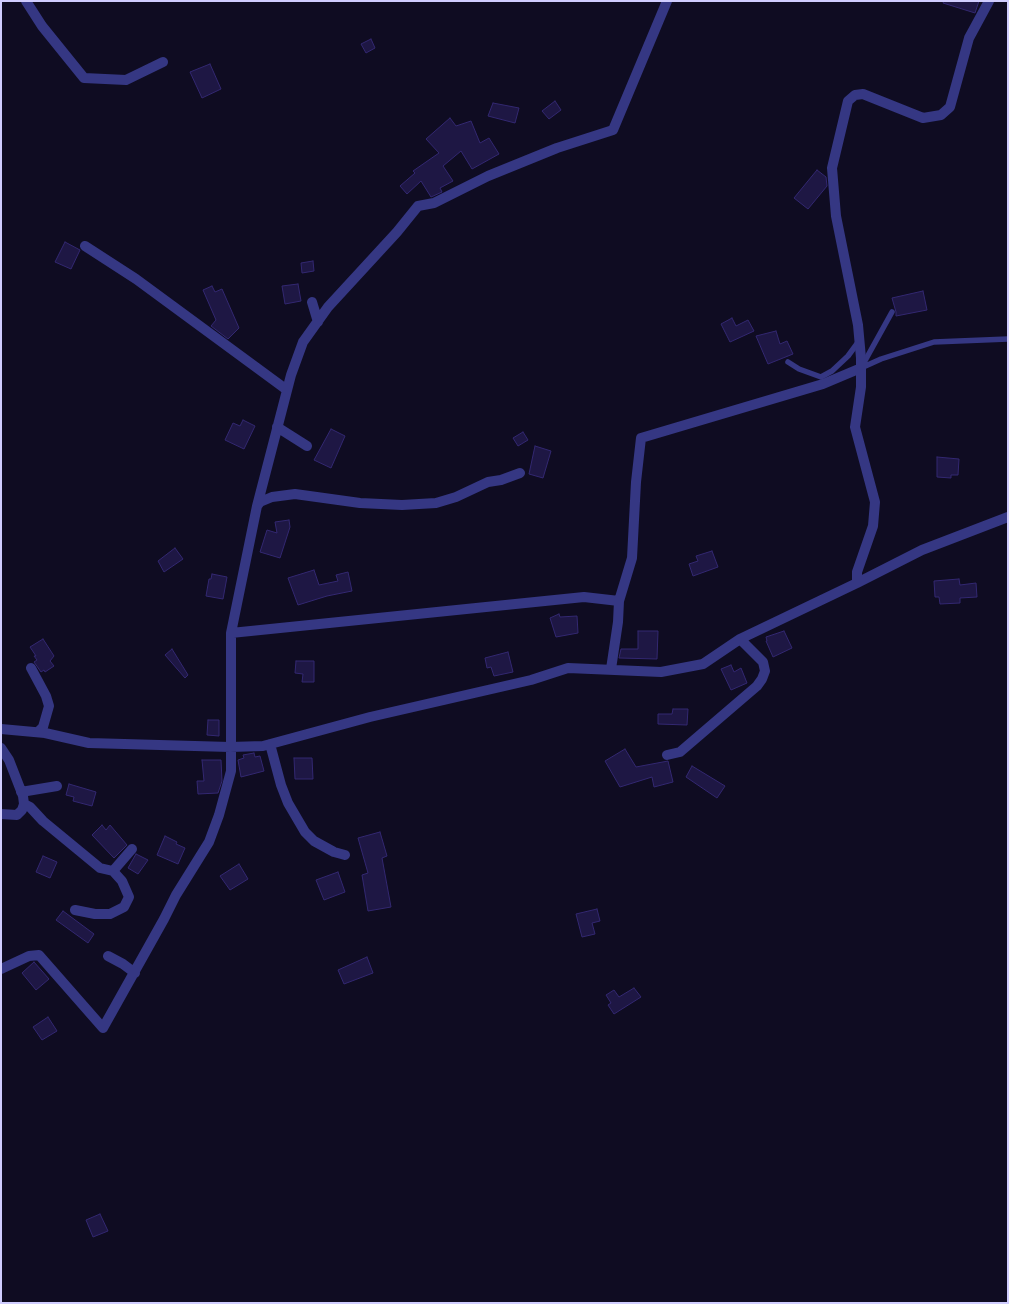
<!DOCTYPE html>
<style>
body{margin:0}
#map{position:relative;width:1009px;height:1304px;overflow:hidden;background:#0f0c22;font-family:Roboto,sans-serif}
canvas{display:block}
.frame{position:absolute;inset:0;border:2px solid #d0cdff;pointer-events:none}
</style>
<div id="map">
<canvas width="1009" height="1304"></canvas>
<div class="frame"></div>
</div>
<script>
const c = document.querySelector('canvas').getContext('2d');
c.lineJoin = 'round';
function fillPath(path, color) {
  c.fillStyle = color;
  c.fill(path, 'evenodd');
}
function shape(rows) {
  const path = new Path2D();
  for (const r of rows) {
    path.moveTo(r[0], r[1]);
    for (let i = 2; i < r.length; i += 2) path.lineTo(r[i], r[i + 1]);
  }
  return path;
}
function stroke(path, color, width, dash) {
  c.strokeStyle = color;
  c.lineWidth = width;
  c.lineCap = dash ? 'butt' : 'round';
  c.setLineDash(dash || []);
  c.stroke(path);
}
const building = shape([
 [944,1,979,1,975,13,943,3,944,1],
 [371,39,375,48,366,53,361,44,371,39],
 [210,64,221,89,202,98,190,72,210,64],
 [555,101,561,110,549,119,542,111,555,101],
 [493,103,519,108,515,123,488,116,493,103],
 [450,118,456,126,471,121,480,143,489,138,499,154,472,169,461,151,443,166,453,181,440,188,442,192,431,197,421,181,407,194,400,186,415,173,413,171,439,153,426,139,450,118],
 [817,170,826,177,827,186,808,209,794,198,817,170],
 [65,242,80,250,71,269,55,262,65,242],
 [313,261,314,271,302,273,301,263,313,261],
 [298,284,301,301,285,304,282,286,298,284],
 [212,286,215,292,222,289,239,328,228,339,211,326,216,320,203,290,212,286],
 [923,291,927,310,896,316,896,312,892,298,923,291],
 [732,318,736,326,748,320,754,331,730,342,721,324,732,318],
 [776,331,780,344,787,341,793,354,768,364,756,336,776,331],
 [243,420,255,426,244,449,225,440,233,423,240,426,243,420],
 [331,429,345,436,331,468,314,460,331,429],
 [523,432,528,440,518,446,513,438,523,432],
 [535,446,551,451,543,478,529,474,535,446],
 [937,457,959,459,958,475,951,475,951,478,937,477,937,457],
 [289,520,290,527,280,558,260,552,267,530,277,533,275,522,289,520],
 [175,548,183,559,164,572,158,561,175,548],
 [712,551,718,567,693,576,689,564,698,561,696,556,712,551],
 [314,570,319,585,338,581,336,575,348,572,352,591,327,596,298,605,288,578,314,570],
 [212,574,227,577,223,599,206,596,209,579,211,579,212,574],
 [959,579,960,585,976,583,977,597,960,598,960,603,940,604,939,597,935,597,934,581,959,579],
 [559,614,560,617,577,616,578,633,556,637,550,618,559,614],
 [638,631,658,631,657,659,619,658,621,649,638,649,638,631],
 [784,631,792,648,773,657,766,641,767,641,766,637,784,631],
 [43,639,54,656,50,661,54,666,45,672,44,670,41,672,34,662,37,660,34,656,36,656,30,647,43,639],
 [172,649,188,675,185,678,165,655,172,649],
 [508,652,513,672,494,676,491,667,487,668,485,658,508,652],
 [296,661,314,661,314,682,302,682,303,674,295,673,296,661],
 [731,665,734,672,741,668,747,683,731,690,721,669,731,665],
 [673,709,688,709,687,725,658,724,658,714,672,714,673,709],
 [208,720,219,720,219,736,207,735,208,720],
 [625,749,636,767,668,761,673,782,654,787,652,777,620,787,605,761,625,749],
 [254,753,255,757,260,756,264,771,241,777,238,760,244,758,243,755,254,753],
 [294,758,312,758,313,779,295,779,294,758],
 [202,760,221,760,222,781,218,793,198,794,197,781,204,781,202,760],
 [692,766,725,786,717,798,686,777,692,766],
 [69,784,96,792,92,806,73,801,74,797,66,795,69,784],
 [102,825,106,830,110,825,127,845,114,858,92,835,102,825],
 [380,832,387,856,382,858,391,907,368,911,362,875,368,873,358,838,380,832],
 [165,836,177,842,176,844,185,848,178,864,157,855,165,836],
 [136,854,148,860,138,874,128,868,136,854],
 [43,856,57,862,50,878,36,872,43,856],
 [239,864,248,879,230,890,220,876,239,864],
 [338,872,345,892,324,900,316,880,338,872],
 [597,909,600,921,592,923,595,934,582,937,576,914,597,909],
 [63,911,94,934,88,943,56,920,63,911],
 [367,957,373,973,344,984,338,970,367,957],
 [34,962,49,979,36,990,22,973,34,962],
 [634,988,641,997,614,1014,608,1005,611,1003,606,995,614,990,619,997,634,988],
 [48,1017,57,1031,42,1040,33,1027,48,1017],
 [100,1214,108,1231,93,1237,86,1220,100,1214]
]);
const service = shape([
 [892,312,861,368,881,359,934,342,1008,339],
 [788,362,799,369,821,377,832,371,848,356,859,341]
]);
const minor = shape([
 [26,1,42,26,84,78,126,80,163,62],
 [85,246,136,279,287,390],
 [312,302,318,322],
 [277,427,307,446],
 [257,506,260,502,272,497,295,494,360,503,402,505,436,503,456,497,488,482,501,480,520,473],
 [857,583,857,572,873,526,875,502,855,427,861,387,861,358,858,325,836,216,832,168,848,101,855,95,863,94,923,118,941,115,950,107,969,38,989,1],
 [231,633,584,597,619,601],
 [31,668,46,696,49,706,43,727,38,732],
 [611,669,618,622,619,601,632,558,636,482,641,438,823,384,861,368],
 [1,729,45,733,89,743,230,747,263,746,370,717,531,680,568,668,661,672,703,664,740,639,857,583,922,550,1008,517],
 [270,744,281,785,288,803,305,832,314,841,334,852,345,855],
 [1,748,9,760,23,796,24,804,22,810,17,815,1,814],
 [667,755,680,752,757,686,762,679,765,671,763,662,740,639],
 [21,792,57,786],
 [24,804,30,807,43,821,100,868,113,871,132,849],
 [75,910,95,914,110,914,124,907,129,897,122,881,113,871],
 [108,956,123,964,135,973],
 [1,969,29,956,39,955,103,1028,164,919,176,895,209,842,219,815,231,771,231,633,257,506,291,375,303,342,328,307,397,232,418,206,434,203,488,176,557,148,613,130,667,1]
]);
fillPath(building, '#1e1744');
stroke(building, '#332871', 1);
stroke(service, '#353783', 5.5);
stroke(minor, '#353783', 10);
</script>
